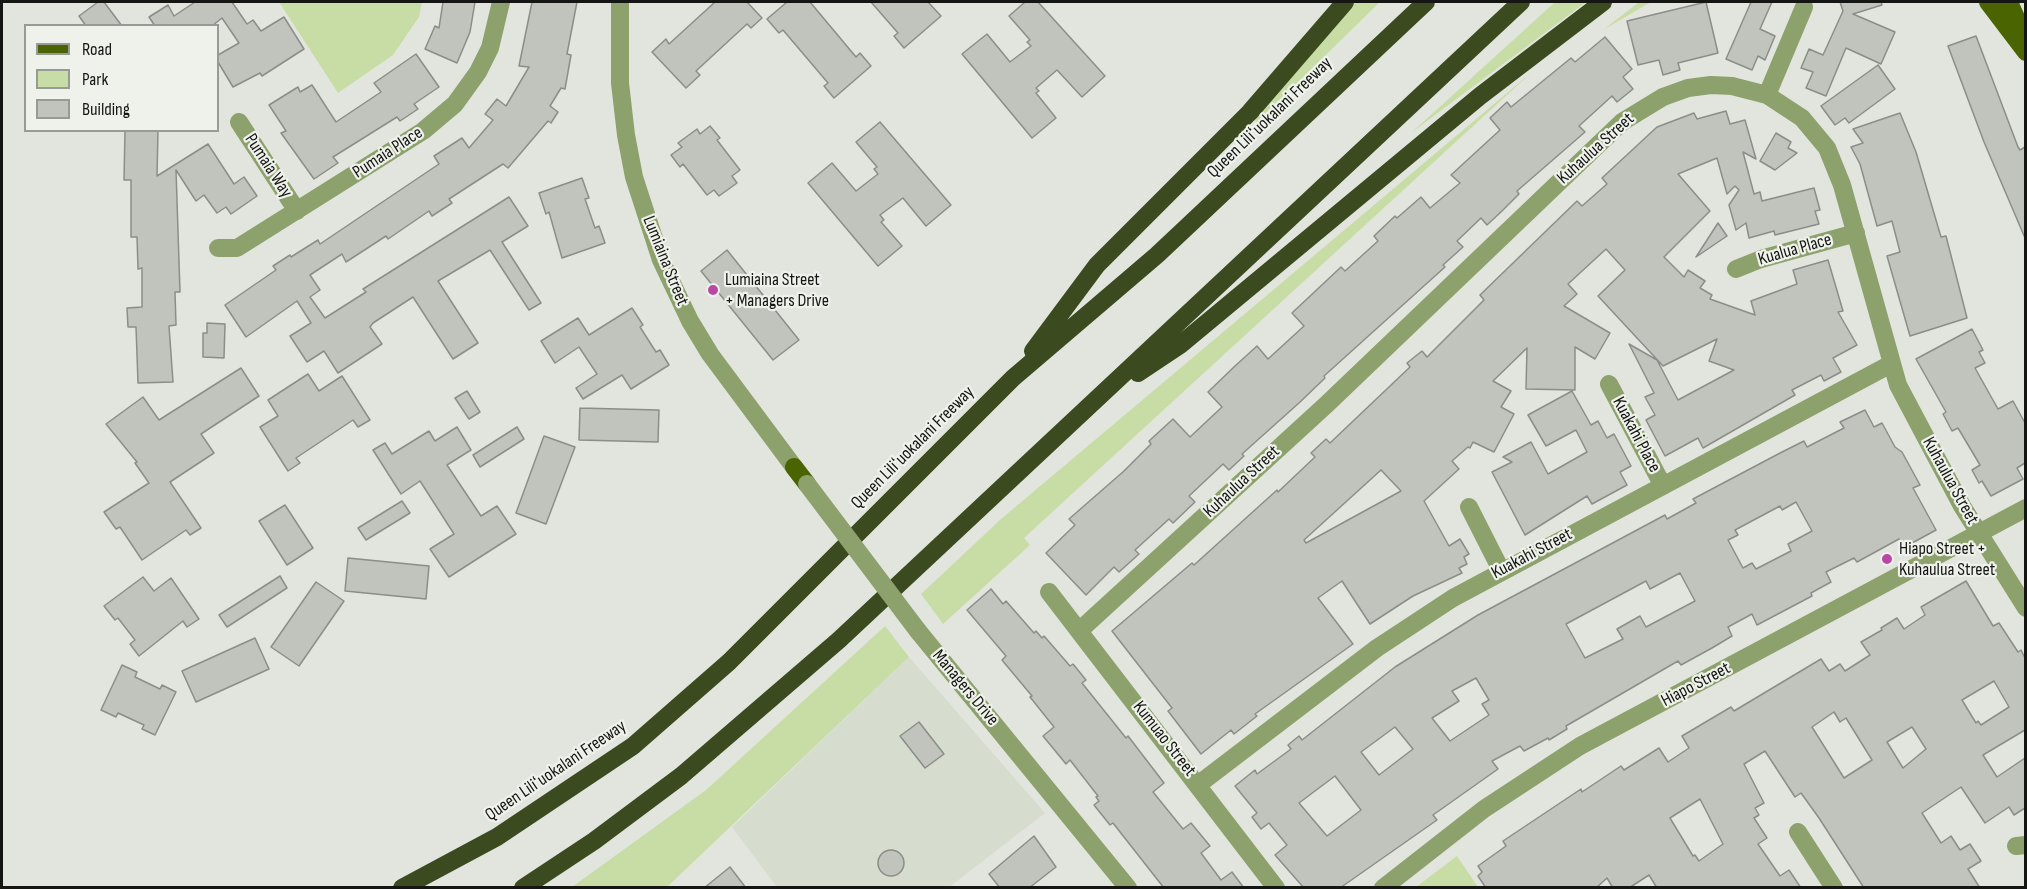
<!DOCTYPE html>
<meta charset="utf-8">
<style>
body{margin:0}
#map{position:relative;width:2027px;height:889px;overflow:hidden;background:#e2e5de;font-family:"Sofia Sans Condensed",sans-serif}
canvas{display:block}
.frame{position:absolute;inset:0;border:3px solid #151614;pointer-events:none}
.legend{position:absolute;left:24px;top:24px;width:195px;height:108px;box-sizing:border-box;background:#eff2eb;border:2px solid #989a95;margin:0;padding:8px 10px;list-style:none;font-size:18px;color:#151614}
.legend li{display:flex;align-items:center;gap:12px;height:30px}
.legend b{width:30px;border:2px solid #989a95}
</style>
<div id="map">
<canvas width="2027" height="889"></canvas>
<div class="frame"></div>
<ul class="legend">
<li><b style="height:8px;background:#4a6401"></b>Road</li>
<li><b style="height:16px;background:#c8dda6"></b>Park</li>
<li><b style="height:16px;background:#c1c3bd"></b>Building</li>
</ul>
</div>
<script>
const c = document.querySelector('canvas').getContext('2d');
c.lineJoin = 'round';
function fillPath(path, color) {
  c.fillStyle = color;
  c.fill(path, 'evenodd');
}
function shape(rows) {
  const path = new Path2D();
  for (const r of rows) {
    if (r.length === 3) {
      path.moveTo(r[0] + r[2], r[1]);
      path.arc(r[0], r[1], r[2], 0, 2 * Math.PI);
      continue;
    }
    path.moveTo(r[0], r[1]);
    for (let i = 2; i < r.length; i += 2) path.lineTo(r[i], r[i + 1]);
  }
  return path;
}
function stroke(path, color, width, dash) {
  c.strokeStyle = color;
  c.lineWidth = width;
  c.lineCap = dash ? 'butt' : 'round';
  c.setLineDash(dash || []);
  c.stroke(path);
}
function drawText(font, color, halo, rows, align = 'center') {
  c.font = font + ' "Sofia Sans Condensed",sans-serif';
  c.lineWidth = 4.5;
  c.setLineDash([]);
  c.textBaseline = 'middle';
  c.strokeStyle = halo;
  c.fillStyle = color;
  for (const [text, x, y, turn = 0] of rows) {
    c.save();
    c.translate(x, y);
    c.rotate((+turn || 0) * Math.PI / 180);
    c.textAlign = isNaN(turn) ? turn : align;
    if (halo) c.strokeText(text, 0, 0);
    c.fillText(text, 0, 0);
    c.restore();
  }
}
const built = shape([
 [909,657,1045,813,948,888,777,887,732,827]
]);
const green = shape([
 [279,2,422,2,419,17,393,55,338,93],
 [1351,2,1380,2,1257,122,1253,119],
 [1555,2,1586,2,1411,133],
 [1639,2,1651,2,1603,30],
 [1532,72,1024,538,1030,545,943,624,921,594,1001,519],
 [885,626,909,657,667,887,572,887,706,790],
 [1457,856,1478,887,1416,887]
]);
const building = shape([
 [98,2,104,2,122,26,86,26,79,16,98,2],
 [195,2,232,2,247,24,253,20,261,31,284,17,304,49,262,76,260,73,233,87,218,62,218,55,239,43,222,18,212,26,155,26,149,17,168,5,174,16,195,2],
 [443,2,475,2,470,32,457,63,425,49,435,26,439,28,443,2],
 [532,2,577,2,567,54,571,55,565,89,561,88,550,106,558,112,551,123,548,121,508,168,503,164,449,199,452,203,432,216,429,211,388,239,386,236,346,262,342,254,310,275,320,290,310,297,325,318,366,292,363,289,509,197,528,226,502,242,541,303,529,310,490,250,438,281,478,343,453,359,413,297,373,323,370,327,382,344,338,373,324,351,307,362,290,336,311,323,297,301,246,337,225,305,276,270,273,266,290,255,291,257,318,240,320,244,439,164,434,156,462,138,469,148,493,120,485,114,497,99,506,106,529,67,519,66,532,2],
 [715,2,747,2,762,18,751,28,747,24,696,71,700,75,686,88,652,52,666,39,669,44,715,2],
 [787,2,810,2,856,57,860,53,871,66,834,98,824,86,828,83,783,30,779,33,767,19,787,2],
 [871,2,928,2,941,16,904,48,894,36,898,33,871,2],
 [1025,2,1038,2,1105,76,1082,97,1057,70,1036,88,1039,91,1036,93,1056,118,1032,138,962,54,987,34,1010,62,1031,46,1027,42,1030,40,1009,16,1025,2],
 [1706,2,1718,53,1678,63,1680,70,1663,75,1659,60,1638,65,1627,21,1706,2],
 [1751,2,1772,2,1760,29,1775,36,1765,60,1758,56,1752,70,1726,59,1751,2],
 [1840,2,1881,2,1882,5,1853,14,1895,32,1881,64,1846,48,1826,96,1806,88,1813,72,1801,68,1809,49,1823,55,1843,11,1840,2],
 [1976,36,2018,147,2020,150,2025,147,2025,238,1984,142,1948,46,1976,36],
 [1605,37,1632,69,1623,77,1633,89,1617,102,1612,96,1579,126,1585,132,1517,191,1519,194,1502,211,1487,225,1481,218,1457,241,1463,247,1443,265,1445,267,1324,376,1325,378,1299,403,1242,454,1244,456,1229,470,1223,464,1189,496,1195,502,1173,523,1169,519,1135,550,1139,554,1119,572,1114,567,1086,595,1046,553,1075,525,1069,519,1124,471,1151,444,1149,441,1173,419,1190,437,1222,407,1208,392,1235,366,1257,346,1268,359,1304,326,1292,313,1341,267,1345,271,1378,241,1374,236,1395,216,1397,218,1421,197,1430,208,1460,183,1451,175,1500,130,1490,118,1507,102,1511,107,1571,58,1575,62,1605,37],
 [416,54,439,87,414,104,418,109,400,121,397,117,333,157,338,163,314,179,281,133,286,131,269,105,298,87,300,92,312,85,336,122,381,92,374,83,416,54],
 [1878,65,1895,89,1849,123,1845,118,1835,125,1821,106,1878,65],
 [1726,111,1730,124,1745,120,1756,159,1743,152,1754,194,1760,192,1762,201,1814,188,1820,210,1815,211,1819,224,1775,235,1774,231,1749,238,1746,223,1736,230,1729,205,1739,190,1735,186,1727,194,1717,158,1678,174,1710,211,1664,257,1684,277,1688,270,1705,281,1700,288,1712,295,1710,299,1755,315,1751,301,1797,284,1793,270,1828,260,1843,311,1838,312,1857,345,1833,358,1841,372,1824,381,1821,375,1792,390,1795,395,1703,448,1698,438,1665,456,1646,420,1655,415,1645,397,1654,393,1629,344,1657,360,1678,400,1734,370,1709,361,1717,339,1663,366,1598,296,1625,270,1606,249,1568,284,1577,294,1564,306,1610,333,1595,359,1575,347,1575,390,1526,389,1527,348,1493,381,1511,391,1501,407,1514,414,1494,452,1473,442,1470,448,1468,447,1452,461,1459,469,1424,501,1449,546,1460,539,1469,554,1464,557,1467,564,1459,568,1462,573,1413,596,1370,624,1342,581,1318,598,1353,644,1255,714,1257,716,1234,734,1231,730,1201,754,1168,711,1172,708,1112,631,1192,563,1194,565,1277,490,1278,492,1315,457,1311,453,1326,439,1330,443,1410,367,1407,363,1422,351,1427,357,1484,300,1480,295,1577,201,1582,206,1607,184,1602,178,1657,127,1694,113,1697,119,1726,111],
 [1381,470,1401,491,1306,543,1304,540,1381,470],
 [1900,113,1916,152,1941,237,1946,236,1967,318,1910,336,1887,256,1900,252,1892,221,1877,226,1860,164,1851,147,1863,143,1853,129,1900,113],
 [880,122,951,205,926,226,903,198,880,215,884,220,881,222,902,246,878,266,808,183,832,163,856,191,878,174,874,169,877,167,856,142,880,122],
 [710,126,720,138,717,140,740,170,732,176,737,183,719,196,714,190,707,195,683,164,680,167,671,155,682,147,678,143,697,129,700,134,710,126],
 [125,130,158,130,157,176,208,144,234,184,244,177,257,196,231,214,226,207,217,213,204,195,196,201,176,170,180,292,175,292,176,325,169,326,173,382,138,383,136,327,128,327,127,308,142,307,142,268,138,269,137,237,131,237,131,180,124,180,125,130],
 [1776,133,1791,142,1788,148,1797,153,1775,170,1760,161,1776,133],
 [582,178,589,198,585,199,595,228,599,226,605,243,562,258,549,212,546,214,539,193,582,178],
 [1718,223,1727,236,1696,257,1718,223],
 [727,250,799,340,773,360,701,271,727,250],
 [632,308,643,325,640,327,656,352,660,350,669,365,631,389,622,375,583,399,576,388,597,374,579,347,555,363,541,341,578,318,589,335,632,308],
 [207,323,225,324,224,358,203,357,203,333,207,333,207,323],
 [1972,329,1983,350,1979,352,1985,363,1975,368,1998,409,2013,401,2025,423,2025,463,2017,468,2023,479,1991,496,1982,481,1979,483,1972,470,1980,465,1958,428,1952,431,1943,414,1946,412,1916,359,1972,329],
 [241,368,259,396,201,434,214,453,170,482,201,528,190,535,186,530,142,560,120,527,116,529,104,512,149,483,135,463,137,462,106,424,143,397,159,420,241,368],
 [308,374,319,391,342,376,370,420,358,427,353,420,296,458,300,463,288,471,260,427,278,416,268,400,308,374],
 [467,391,480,412,469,419,455,398,467,391],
 [1572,391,1591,425,1598,421,1607,438,1614,434,1631,466,1620,472,1627,485,1592,504,1587,496,1525,535,1492,472,1512,462,1503,457,1531,442,1548,474,1587,452,1576,430,1546,446,1528,415,1572,391],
 [580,408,659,410,658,442,579,440,580,408],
 [1865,410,1874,427,1882,423,1895,447,1902,452,1920,485,1913,488,1936,530,1903,548,1899,539,1857,562,1854,558,1826,572,1831,582,1811,593,1812,596,1757,625,1752,614,1728,627,1732,636,1712,648,1681,665,1678,661,1566,726,1567,729,1549,740,1548,738,1524,751,1520,746,1492,761,1498,769,1433,815,1437,820,1340,888,1304,888,1275,855,1287,845,1269,823,1261,829,1252,817,1257,813,1235,786,1255,770,1257,774,1291,749,1288,745,1299,736,1302,740,1395,667,1478,615,1665,515,1667,519,1696,503,1693,499,1782,452,1804,441,1807,447,1844,428,1840,422,1865,410],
 [1796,502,1812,531,1788,544,1791,551,1756,569,1752,563,1743,568,1728,540,1738,535,1735,530,1780,506,1782,510,1796,502],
 [1680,573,1695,601,1646,627,1640,616,1617,629,1623,639,1585,658,1566,624,1646,581,1650,589,1680,573],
 [1476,678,1489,700,1482,704,1489,715,1450,741,1432,718,1459,701,1452,691,1476,678],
 [1395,727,1413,749,1379,775,1361,752,1395,727],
 [1335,776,1361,810,1327,836,1299,803,1335,776],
 [457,427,471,450,447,465,481,516,497,506,516,534,449,577,430,549,454,534,420,481,401,494,373,450,385,443,392,454,429,431,435,441,457,427],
 [517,427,524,439,480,467,473,455,517,427],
 [544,436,575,447,546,524,516,513,544,436],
 [402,501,410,513,366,540,358,528,402,501],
 [285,505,313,548,287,565,259,521,285,505],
 [348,558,429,566,426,599,345,591,348,558],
 [280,576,287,588,227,627,219,615,280,576],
 [143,577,154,591,171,578,199,619,187,627,183,621,139,656,130,644,135,640,118,618,115,620,104,606,143,577],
 [1966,581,1993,626,1999,623,2018,652,2021,650,2025,658,2025,730,1983,755,1997,777,2025,758,2025,808,2014,815,2009,807,1985,823,1961,787,1922,813,1941,843,1951,836,1960,850,1970,844,1981,861,1968,869,1980,888,1864,888,1819,818,1801,793,1795,797,1765,751,1744,764,1764,803,1755,808,1759,815,1754,818,1767,838,1758,844,1780,876,1789,870,1801,888,1657,888,1649,875,1629,888,1613,888,1607,878,1596,888,1486,888,1478,876,1482,872,1478,866,1506,846,1503,841,1581,789,1582,792,1621,766,1624,770,1659,748,1668,762,1689,748,1682,736,1731,707,1734,711,1821,659,1829,671,1840,664,1845,671,1870,655,1861,642,1882,630,1881,628,1897,618,1904,629,1925,615,1921,607,1966,581],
 [1994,681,2009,707,1981,725,1978,721,1976,723,1962,700,1994,681],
 [1834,712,1840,722,1846,718,1872,760,1844,778,1812,727,1834,712],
 [1912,727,1926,749,1903,768,1887,742,1912,727],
 [1700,799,1723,844,1699,861,1695,855,1693,856,1670,818,1700,799],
 [316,582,344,601,299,666,271,647,316,582],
 [991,589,1003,604,1006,601,1034,633,1036,631,1042,638,1044,636,1070,666,1073,664,1086,680,1082,683,1126,738,1128,736,1164,783,1153,792,1183,829,1191,823,1210,846,1201,853,1221,880,1232,872,1244,888,1164,888,1113,823,1110,825,1094,805,1099,801,1096,797,1098,796,1070,760,1066,764,1043,736,1054,727,1030,697,1032,696,1002,660,1006,656,967,610,991,589],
 [255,638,269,669,196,702,182,671,255,638],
 [122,665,137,672,135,677,160,689,162,685,176,692,155,735,142,729,144,725,118,713,116,717,101,710,122,665],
 [919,722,944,754,925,768,900,736,919,722],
 [1034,836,1056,867,1029,888,1000,888,989,874,1034,836],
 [891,863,13],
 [730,867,746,888,704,888,730,867]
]);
const minor = shape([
 [620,2,620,83,626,135,634,177,661,260,690,321,710,354,794,467],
 [1767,95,1804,7],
 [239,122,297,211],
 [218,248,237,248,423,131,455,104,478,72,490,48,501,2],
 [1736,269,1761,259,1856,233],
 [1609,384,1663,486],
 [1469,507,1501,570],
 [1049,592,1276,888],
 [918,631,1128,888],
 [1079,631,1327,404,1622,122,1663,97,1688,88,1711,85,1732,86,1767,95,1802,118,1827,148,1842,185,1898,385,1962,506,2026,608],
 [1199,784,1377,648,1453,598,1891,364],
 [1798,832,1834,888],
 [2016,846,2026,845],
 [1383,888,1484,809,1580,746,2026,508]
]);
const major = shape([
 [1988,2,2026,52],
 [2009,2,2026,40],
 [794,467,807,484]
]);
const highway = shape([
 [1033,351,1097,265,1250,112,1345,2],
 [1138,373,1180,345,1480,96,1603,2],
 [402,888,497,837,633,746,729,662,1013,378,1157,255,1426,2],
 [523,888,594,841,681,776,839,640,1521,2]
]);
const minorBridge = shape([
 [807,484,918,631]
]);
const markers = [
 [713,290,6,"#b948a4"],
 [1887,559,6,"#b948a4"]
];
const streetNames = [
 ["Queen Liliʻuokalani Freeway",1270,118,-44],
 ["Kuhaulua Street",1596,149,-42],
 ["Pumaia Place",388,153,-33],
 ["Pumaia Way",268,166,57],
 ["Kualua Place",1795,250,-16],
 ["Lumiaina Street",665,261,68],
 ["Kuakahi Place",1636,435,62],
 ["Queen Liliʻuokalani Freeway",913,448,-45],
 ["Kuhaulua Street",1950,481,61],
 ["Kuhaulua Street",1242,482,-43],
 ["Kuakahi Street",1532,554,-28],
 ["Hiapo Street",1696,685,-28],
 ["Managers Drive",965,688,50],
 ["Kumuao Street",1164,739,52],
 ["Queen Liliʻuokalani Freeway",556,771,-34]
];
const poiNames = [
 ["Lumiaina Street",725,280],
 ["+ Managers Drive",725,301],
 ["Hiapo Street +",1899,549],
 ["Kuhaulua Street",1899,570]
];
fillPath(built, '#d6dcce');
fillPath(green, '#c8dda6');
fillPath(building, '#c1c3bd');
stroke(building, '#8b8e88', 1.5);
stroke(minor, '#8ca16b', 18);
stroke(major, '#4a6401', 18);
stroke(highway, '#3b4a1f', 18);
stroke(minorBridge, '#8ca16b', 18);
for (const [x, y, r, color] of markers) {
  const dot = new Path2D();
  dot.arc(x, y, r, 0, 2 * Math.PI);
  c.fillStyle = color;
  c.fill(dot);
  stroke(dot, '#eff2eb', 2);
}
drawText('18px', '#151614', '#eff2eb', streetNames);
drawText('18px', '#151614', '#eff2eb', poiNames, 'left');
</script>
